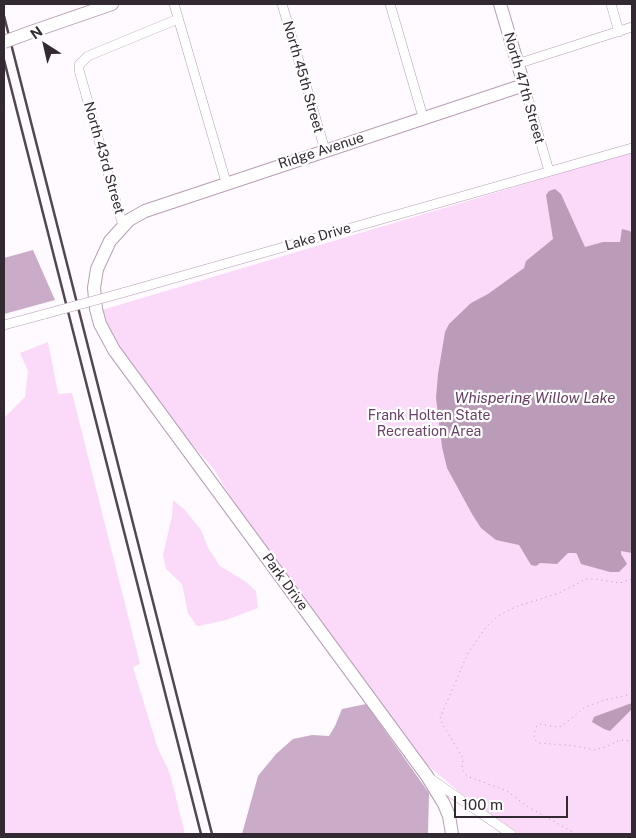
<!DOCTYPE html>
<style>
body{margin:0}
#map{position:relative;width:636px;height:838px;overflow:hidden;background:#fffaff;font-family:"Public Sans",sans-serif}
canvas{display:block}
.frame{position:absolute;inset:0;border:5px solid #332932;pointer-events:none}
.north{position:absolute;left:20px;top:20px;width:50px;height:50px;-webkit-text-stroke:4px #fff;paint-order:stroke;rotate:325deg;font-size:14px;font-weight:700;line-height:20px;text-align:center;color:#332932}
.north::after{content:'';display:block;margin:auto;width:18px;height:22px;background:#332932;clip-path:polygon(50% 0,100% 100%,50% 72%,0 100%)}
.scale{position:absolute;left:454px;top:796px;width:114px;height:22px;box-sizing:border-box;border:2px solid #332932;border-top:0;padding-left:6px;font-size:15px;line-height:18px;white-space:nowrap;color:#332932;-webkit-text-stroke:4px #fff;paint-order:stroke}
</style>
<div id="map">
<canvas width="636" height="838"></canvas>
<div class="frame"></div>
<div class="north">N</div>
<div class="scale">100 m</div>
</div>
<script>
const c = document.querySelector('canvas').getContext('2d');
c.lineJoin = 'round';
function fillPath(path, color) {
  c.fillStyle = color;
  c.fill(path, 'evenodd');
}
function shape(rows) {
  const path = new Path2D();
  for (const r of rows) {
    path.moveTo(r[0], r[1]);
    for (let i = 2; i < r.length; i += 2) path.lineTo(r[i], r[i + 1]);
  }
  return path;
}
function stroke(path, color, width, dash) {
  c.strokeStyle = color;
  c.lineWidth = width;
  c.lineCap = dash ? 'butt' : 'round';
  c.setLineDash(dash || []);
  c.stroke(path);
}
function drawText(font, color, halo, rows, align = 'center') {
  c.font = font + ' "Public Sans",sans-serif';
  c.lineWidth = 4.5;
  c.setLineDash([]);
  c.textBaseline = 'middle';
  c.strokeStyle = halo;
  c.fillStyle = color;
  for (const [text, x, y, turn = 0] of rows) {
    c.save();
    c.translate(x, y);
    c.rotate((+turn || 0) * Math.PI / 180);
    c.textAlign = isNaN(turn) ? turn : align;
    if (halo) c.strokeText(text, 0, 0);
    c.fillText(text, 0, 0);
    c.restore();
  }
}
const green = shape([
 [632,152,632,834,519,834,463,795,425,763,242,516,213,468,180,431,111,338,102,310],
 [48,342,58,394,72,393,140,664,133,667,157,746,170,774,185,834,4,834,4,418,25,397,28,371,20,353],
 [173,500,185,510,201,530,208,548,220,566,246,582,256,591,258,608,226,620,199,626,196,625,188,613,182,584,166,569,163,555,172,516]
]);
const forest = shape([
 [33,250,55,300,4,314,4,258],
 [366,704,429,793,428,834,242,834,258,776,276,754,293,739,312,735,329,736,335,726,342,709]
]);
const water = shape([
 [555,189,561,194,585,247,603,242,620,242,622,229,630,231,632,234,632,553,621,551,621,554,627,564,619,572,610,572,581,564,577,554,575,553,568,553,557,564,540,563,536,566,531,565,519,545,496,540,481,528,472,514,447,468,442,447,436,398,438,374,445,332,449,324,471,303,488,294,524,268,526,261,553,239,546,195,549,191],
 [632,703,632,709,610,731,604,729,592,722,594,717,599,715]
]);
const path = shape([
 [632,694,605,700,585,707,562,726,557,727,540,724,536,727,534,735,535,740,539,743,576,746,594,750,606,747,620,740,632,741],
 [576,834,525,805,507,791,467,776,462,769,463,758,443,725,440,718,468,653,486,627,498,616,515,607,559,593,586,579,595,579,620,583,632,579]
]);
const street = shape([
 [174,4,226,182],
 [282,4,325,150],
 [390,4,423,117],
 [611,4,619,32],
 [517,64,632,27],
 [524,85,549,171],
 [123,226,79,70,79,65,88,56,178,19],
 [122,293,632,148],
 [4,325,45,314],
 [431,779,511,834]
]);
const secondary = shape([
 [31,32,112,4],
 [452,834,449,816,444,804,427,776,114,350,100,324,96,309,94,288,97,269,110,241,129,220,145,211,524,85,500,4]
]);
const rail = shape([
 [4,16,212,834],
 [4,60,201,834]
]);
const streetBridge = shape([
 [45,314,122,293]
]);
const secondaryBridge = shape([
 [4,42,31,32]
]);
const streetNames = [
 ["North 45th Street",303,77,74],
 ["North 47th Street",524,88,74],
 ["Ridge Avenue",321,151,-18],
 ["North 43rd Street",104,158,74],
 ["Lake Drive",318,237,-16],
 ["Park Drive",285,582,54]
];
const parkNames = [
 ["Frank Holten State",429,416],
 ["Recreation Area",429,432]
];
const waterNames = [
 ["Whispering Willow Lake",535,398]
];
fillPath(green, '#fadaf8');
fillPath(forest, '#caabc8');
fillPath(water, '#ba9cb8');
stroke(street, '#b79eb5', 10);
stroke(secondary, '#b79eb5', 14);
stroke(path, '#aaa3aa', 1, [1, 4]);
stroke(street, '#fff', 9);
stroke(secondary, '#fff', 12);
stroke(rail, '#50474f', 2.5);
stroke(streetBridge, '#b79eb5', 10, []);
stroke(secondaryBridge, '#b79eb5', 14, []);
stroke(streetBridge, '#fff', 9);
stroke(secondaryBridge, '#fff', 12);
drawText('14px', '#332932', '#fff', streetNames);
drawText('14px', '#6a4068', '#fff', parkNames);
drawText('italic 15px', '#643a62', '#fff', waterNames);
</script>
